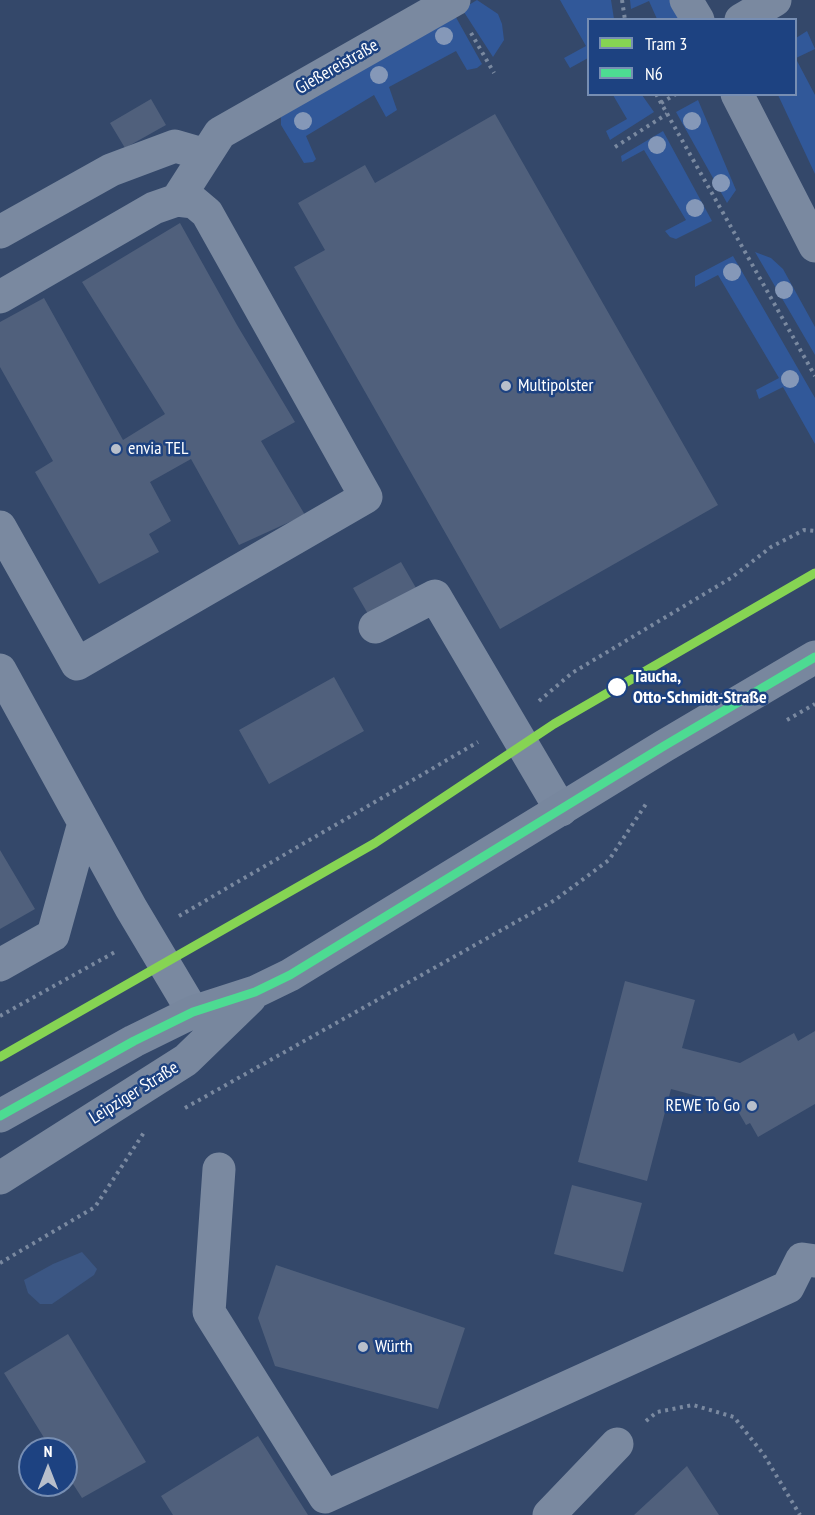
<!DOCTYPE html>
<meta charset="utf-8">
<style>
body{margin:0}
#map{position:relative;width:815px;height:1515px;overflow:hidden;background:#34486a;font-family:"PT Sans Narrow",sans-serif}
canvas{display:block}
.legend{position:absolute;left:587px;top:18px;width:210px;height:78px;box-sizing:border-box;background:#1d4281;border:2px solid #778eb3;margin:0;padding:8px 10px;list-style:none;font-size:18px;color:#fff}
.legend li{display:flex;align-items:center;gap:12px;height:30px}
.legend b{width:30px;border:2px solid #778eb3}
.north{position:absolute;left:18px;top:1437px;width:60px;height:60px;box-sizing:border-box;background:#1d4281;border:2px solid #778eb3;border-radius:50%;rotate:0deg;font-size:16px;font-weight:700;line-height:24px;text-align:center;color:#fff}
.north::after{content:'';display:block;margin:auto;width:21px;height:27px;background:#b8bfcb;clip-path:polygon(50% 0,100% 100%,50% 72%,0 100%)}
</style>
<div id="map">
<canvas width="815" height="1515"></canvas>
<ul class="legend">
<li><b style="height:8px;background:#86d453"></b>Tram 3</li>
<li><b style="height:8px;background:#4ddb92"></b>N6</li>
</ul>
<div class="north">N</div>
</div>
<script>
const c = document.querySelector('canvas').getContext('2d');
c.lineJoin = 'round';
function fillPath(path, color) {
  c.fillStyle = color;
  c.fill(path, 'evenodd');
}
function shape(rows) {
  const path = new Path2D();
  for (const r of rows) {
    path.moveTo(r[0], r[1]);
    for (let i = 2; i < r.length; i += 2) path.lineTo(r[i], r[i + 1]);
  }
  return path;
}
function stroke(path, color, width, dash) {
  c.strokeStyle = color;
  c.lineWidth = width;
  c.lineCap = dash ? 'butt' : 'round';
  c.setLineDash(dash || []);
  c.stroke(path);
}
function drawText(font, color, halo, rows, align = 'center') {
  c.font = font + ' "PT Sans Narrow",sans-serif';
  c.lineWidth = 5;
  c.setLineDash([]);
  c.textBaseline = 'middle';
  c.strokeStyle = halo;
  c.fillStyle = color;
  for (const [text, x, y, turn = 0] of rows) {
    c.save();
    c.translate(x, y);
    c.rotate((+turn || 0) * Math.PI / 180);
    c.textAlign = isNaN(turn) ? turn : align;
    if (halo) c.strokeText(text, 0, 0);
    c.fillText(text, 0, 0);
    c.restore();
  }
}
const green = shape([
 [477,0,498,14,502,24,504,40,493,57,462,9],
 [560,0,611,0,614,19,588,20,588,58,570,68,564,58,586,46],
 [630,0,671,0,681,19,657,19,649,1,631,9],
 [453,12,482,64,477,68,467,70,456,51,389,87,397,110,386,117,374,95,306,136,316,159,313,162,304,163,281,125,281,117],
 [807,31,815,49,796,58,796,38],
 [796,59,815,95,815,174,778,95,796,94],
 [613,95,642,95,654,112,610,140,606,131,627,119],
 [698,100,736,190,727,203,676,112],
 [663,131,712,221,676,239,670,237,665,231,686,220,644,150,622,162,621,156],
 [755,252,771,258,783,269,815,327,815,355],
 [733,256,815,398,815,444,783,387,759,399,756,390,779,378,718,275,695,287,695,276]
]);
const water = shape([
 [82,1252,97,1269,94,1275,52,1304,40,1304,28,1293,24,1280,53,1264]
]);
const building = shape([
 [151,99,166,125,125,148,110,123],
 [495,114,718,505,500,629,294,267,325,250,298,203,365,165,375,183],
 [180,223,237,325,295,422,261,441,305,515,239,545,191,459,150,482,171,521,149,534,159,552,99,584,35,472,53,461,0,367,0,322,44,298,123,440,165,414,82,282],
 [401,562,416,588,368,614,353,588],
 [334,677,364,731,269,784,239,730],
 [0,850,35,909,0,929],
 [625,981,695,1000,682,1048,740,1063,794,1033,798,1041,815,1031,815,1104,758,1137,750,1123,746,1125,735,1106,671,1089,647,1181,578,1162],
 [572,1185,642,1203,623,1272,554,1254],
 [276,1265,465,1328,438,1409,275,1366,258,1318],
 [68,1334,146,1462,82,1498,66,1473,66,1449,51,1449,4,1373],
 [258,1436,308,1515,173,1515,161,1496],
 [687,1466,719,1515,634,1515]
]);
const path = shape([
 [622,0,625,20],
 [471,33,494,73],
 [656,94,815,376],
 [661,103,676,94],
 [615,147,667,114],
 [539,701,572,673,731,578,771,547,804,530,815,531],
 [787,720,815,704],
 [179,916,478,742],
 [0,1016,115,952],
 [185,1108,555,900,609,860,648,801],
 [0,1263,95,1207,145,1131],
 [646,1421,657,1412,693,1405,734,1417,764,1455,800,1515]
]);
const minor = shape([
 [686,0,698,20],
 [741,20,775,0],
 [737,94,815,246],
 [177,200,220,133,454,0],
 [0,232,111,170,175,146,206,155],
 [0,297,154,208,177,200,194,202,207,213,366,497,77,664,0,527],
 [375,627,435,596,561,810],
 [0,670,131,908,193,1012],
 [0,965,53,935,84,823],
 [219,1169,209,1312,325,1497,788,1287,802,1259,815,1261],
 [549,1515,617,1444]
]);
const major = shape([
 [0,1116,134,1041,193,1012,255,992,290,975,664,746,815,657],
 [0,1178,186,1060,250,998]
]);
const bus1 = shape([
 [0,1116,134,1041,193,1012,255,992,290,975,664,746,815,657]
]);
const tram1 = shape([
 [0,1057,375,843,554,724,815,573]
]);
const trees = [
 [444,36],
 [379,75],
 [303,121],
 [692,121],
 [657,145],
 [721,183],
 [695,208],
 [732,272],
 [784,290],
 [790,379]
];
const markers = [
 [506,386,6,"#b8bfcb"],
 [116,449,6,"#b8bfcb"],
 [617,687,10,"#fff"],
 [752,1106,6,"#b8bfcb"],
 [363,1347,6,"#b8bfcb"]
];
const streetNames = [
 ["Gießereistraße",337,67,-30],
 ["Leipziger Straße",134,1093,-32]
];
const poiNames = [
 ["Multipolster",518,386],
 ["envia TEL",128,449],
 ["REWE To Go",740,1106,"right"],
 ["Würth",375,1347]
];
const stopNames = [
 ["Taucha,",633,677],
 ["Otto-Schmidt-Straße",633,698]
];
fillPath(green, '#315899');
fillPath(water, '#3b5683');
fillPath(building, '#50607c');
stroke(path, '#7a89a0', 4, [3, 4.5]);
stroke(minor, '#7a89a0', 33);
stroke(major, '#78879e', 33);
stroke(bus1, '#4ddb92', 9);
stroke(tram1, '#86d453', 9);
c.fillStyle = '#8598b8';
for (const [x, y] of trees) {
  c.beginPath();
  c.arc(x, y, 9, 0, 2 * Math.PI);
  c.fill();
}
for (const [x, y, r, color] of markers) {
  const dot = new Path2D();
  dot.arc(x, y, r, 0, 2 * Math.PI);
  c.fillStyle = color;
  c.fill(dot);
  stroke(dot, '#1d4281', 2);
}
drawText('18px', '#fff', '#1d4281', streetNames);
drawText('18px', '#fff', '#1d4281', poiNames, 'left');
drawText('bold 18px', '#fff', '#1d4281', stopNames, 'left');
</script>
